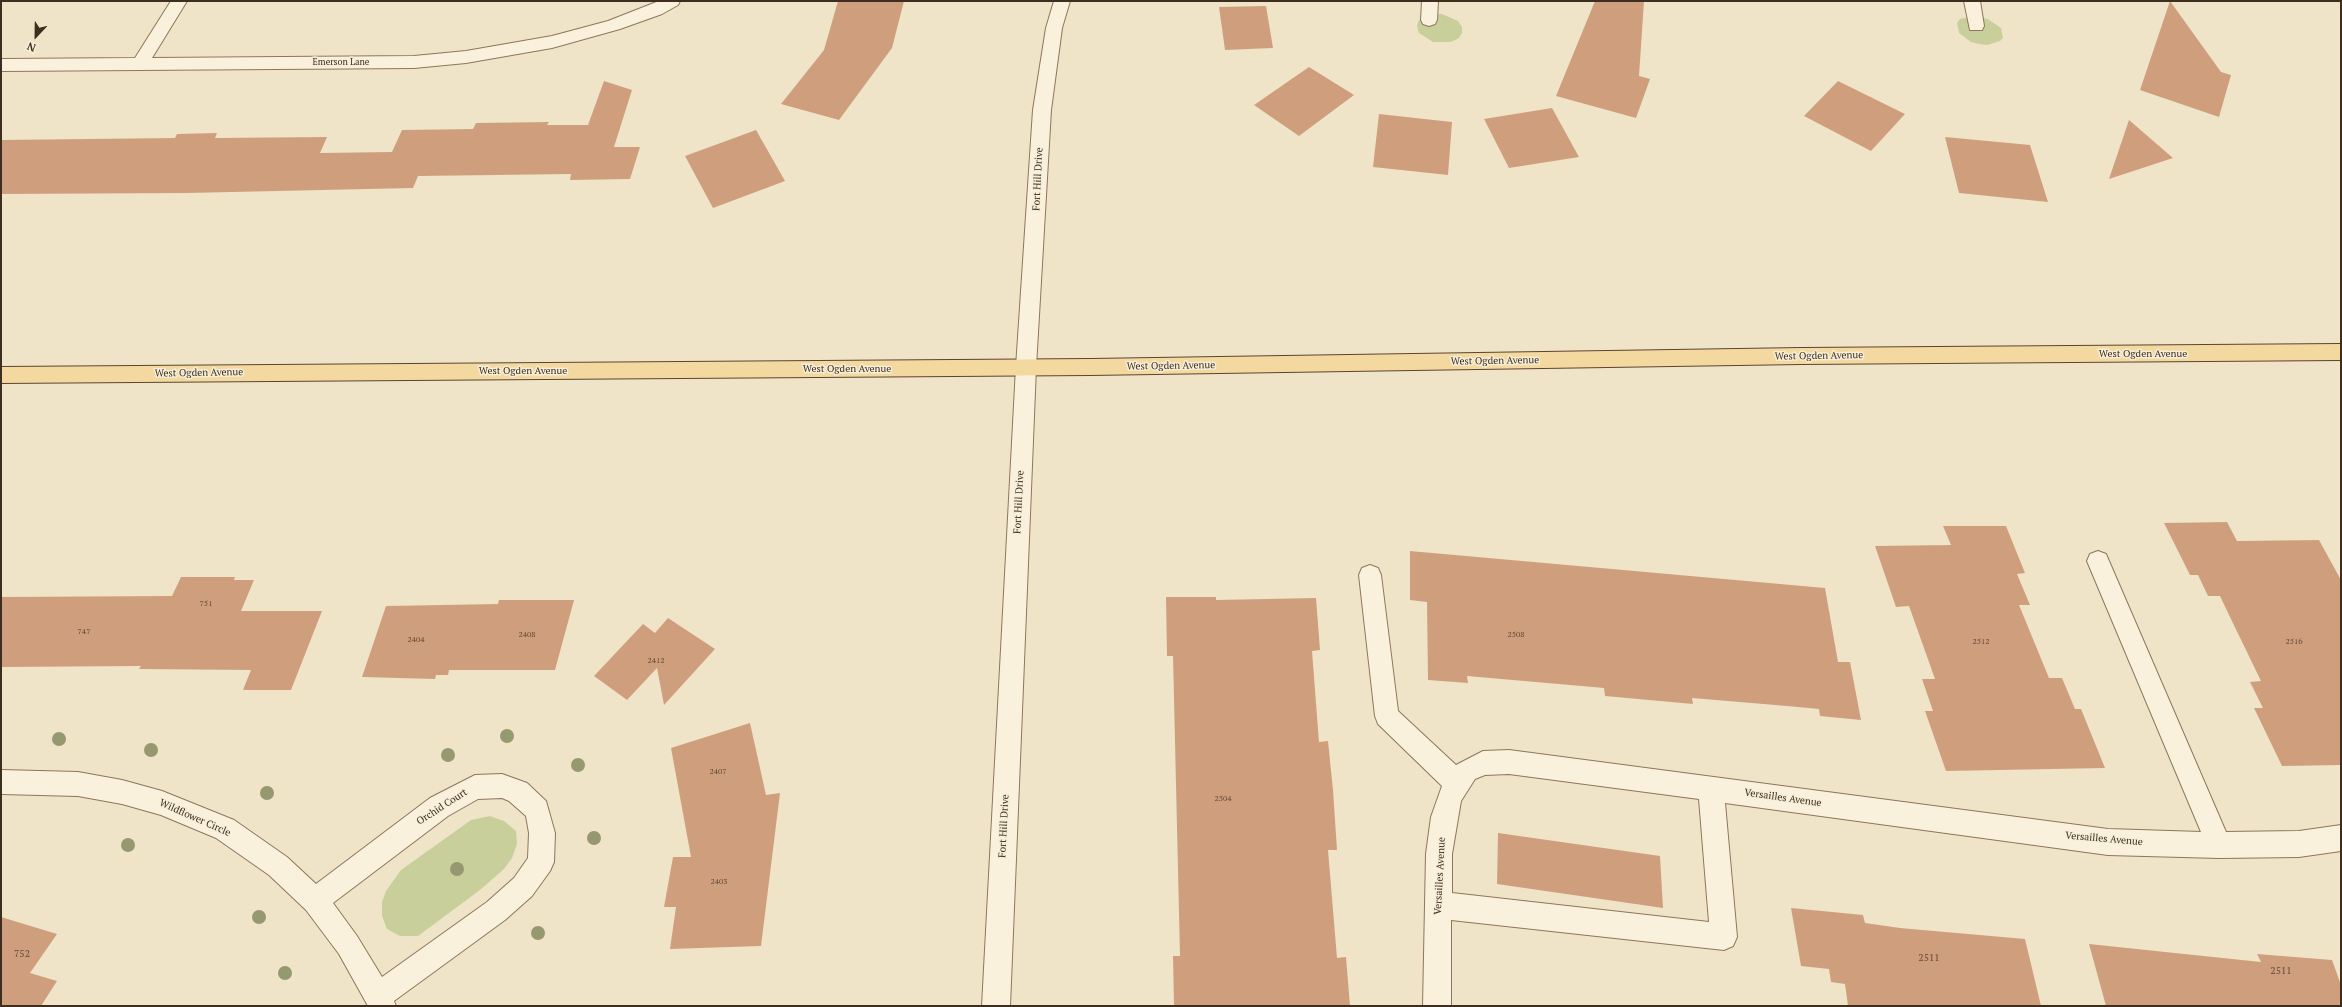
<!DOCTYPE html>
<style>
body{margin:0}
#map{position:relative;width:2342px;height:1007px;overflow:hidden;background:#f0e4c8;font-family:"PT Serif",serif}
canvas{display:block}
.frame{position:absolute;inset:0;border:2px solid #3d2e20;pointer-events:none}
.north{position:absolute;left:16px;top:16px;width:40px;height:40px;-webkit-text-stroke:3px #f7eed8;paint-order:stroke;rotate:202deg;font-size:11px;font-weight:700;line-height:16px;text-align:center;color:#3d2e20}
.north::after{content:'';display:block;margin:auto;width:14px;height:18px;background:#3d2e20;clip-path:polygon(50% 0,100% 100%,50% 72%,0 100%)}
</style>
<div id="map">
<canvas width="2342" height="1007"></canvas>
<div class="frame"></div>
<div class="north">N</div>
</div>
<script>
const c = document.querySelector('canvas').getContext('2d');
c.lineJoin = 'round';
function fillPath(path, color) {
  c.fillStyle = color;
  c.fill(path, 'evenodd');
}
function shape(rows) {
  const path = new Path2D();
  for (const r of rows) {
    path.moveTo(r[0], r[1]);
    for (let i = 2; i < r.length; i += 2) path.lineTo(r[i], r[i + 1]);
  }
  return path;
}
function stroke(path, color, width, dash) {
  c.strokeStyle = color;
  c.lineWidth = width;
  c.lineCap = dash ? 'butt' : 'round';
  c.setLineDash(dash || []);
  c.stroke(path);
}
function drawText(font, color, halo, rows, align = 'center') {
  c.font = font + ' "PT Serif",serif';
  c.lineWidth = 3;
  c.setLineDash([]);
  c.textBaseline = 'middle';
  c.strokeStyle = halo;
  c.fillStyle = color;
  for (const [text, x, y, turn = 0] of rows) {
    c.save();
    c.translate(x, y);
    c.rotate((+turn || 0) * Math.PI / 180);
    c.textAlign = isNaN(turn) ? turn : align;
    if (halo) c.strokeText(text, 0, 0);
    c.fillText(text, 0, 0);
    c.restore();
  }
}
const green = shape([
 [1433,14,1442,14,1458,21,1462,27,1462,33,1459,38,1451,42,1433,42,1419,33,1417,26,1419,20],
 [1973,16,1988,19,2001,28,2003,38,2000,41,1987,45,1979,44,1971,42,1959,33,1957,23,1960,19],
 [490,816,504,821,516,831,517,844,512,858,504,869,480,890,418,936,400,936,387,929,382,916,382,902,386,891,401,870,471,820]
]);
const building = shape([
 [838,1,904,1,892,48,839,120,781,104,824,50],
 [1595,1,1644,1,1639,76,1650,79,1636,118,1556,96],
 [2170,1,2221,72,2231,75,2219,117,2140,90],
 [1266,6,1273,48,1225,50,1219,7],
 [1309,67,1354,95,1299,136,1254,105],
 [604,81,632,90,614,147,640,147,630,179,570,180,571,174,418,176,413,188,187,193,1,194,1,140,175,138,177,134,217,133,215,138,327,137,320,153,392,152,402,130,473,129,476,123,549,122,547,125,588,125],
 [1838,81,1905,114,1871,151,1804,116],
 [1552,108,1579,157,1509,168,1484,119],
 [1379,114,1452,122,1448,175,1373,167],
 [2129,120,2173,158,2109,179],
 [756,130,785,181,713,208,685,156],
 [1945,137,2030,145,2048,202,1959,193],
 [2227,522,2237,541,2319,540,2341,580,2341,765,2282,766,2254,708,2263,708,2250,682,2261,681,2230,617,2220,596,2208,596,2198,575,2190,575,2164,523],
 [1943,526,2006,526,2025,573,2017,574,2030,605,2019,605,2049,678,2062,678,2075,709,2081,709,2105,768,1946,771,1925,711,1933,711,1922,679,1935,679,1909,606,1896,607,1875,546,1951,545],
 [1410,551,1825,588,1838,662,1850,662,1861,720,1820,716,1819,709,1787,706,1692,698,1693,704,1605,696,1604,688,1467,676,1468,683,1428,680,1427,602,1410,600],
 [181,577,235,577,234,580,254,580,241,611,322,611,291,690,243,690,251,670,139,669,141,666,1,667,1,597,172,596],
 [1166,597,1216,597,1216,600,1316,598,1320,650,1312,651,1319,742,1328,741,1333,790,1337,850,1328,850,1337,958,1346,957,1350,1006,1174,1006,1173,956,1180,956,1173,656,1167,656],
 [499,600,574,600,555,670,449,670,448,675,436,675,435,679,362,677,386,606,498,604],
 [668,618,715,649,664,705,657,668,627,700,594,676,643,624,655,633],
 [750,723,766,795,780,793,761,946,670,949,676,907,664,907,673,857,691,857,671,748],
 [1498,833,1660,856,1663,908,1497,884],
 [1791,908,1863,915,1865,923,1900,928,2025,939,2041,1006,1848,1006,1845,984,1831,982,1829,969,1801,966],
 [1,917,57,934,30,973,57,981,41,1006,1,1006],
 [2089,944,2261,962,2257,954,2332,960,2341,985,2341,1006,2106,1006]
]);
const minor = shape([
 [171,1,187,1,152,58,414,56,466,51,552,36,608,21,659,1,680,1,678,5,662,14,620,29,552,48,466,63,414,68,1,71,1,59,135,58,171,1],
 [1054,1,1070,1,1062,28,1051,110,1036,367,1010,1006,982,1006,1016,367,1033,110,1046,28,1054,1],
 [1422,1,1438,1,1437,20,1435,24,1429,26,1423,24,1421,20,1422,1],
 [1964,1,1980,1,1984,26,1982,30,1970,30,1964,1],
 [2098,551,2106,554,2109,561,2226,832,2299,831,2341,825,2341,851,2299,857,2219,858,2108,855,1725,803,1737,937,1733,946,1724,950,1451,920,1451,1006,1423,1006,1426,854,1431,817,1442,786,1378,724,1375,716,1359,575,1362,568,1370,565,1378,568,1381,575,1398,711,1456,765,1483,751,1509,750,2108,829,2201,832,2087,561,2090,554,2098,551],
 [1509,774,1699,799,1709,922,1452,893,1452,854,1461,801,1475,779,1485,775,1509,774],
 [1,770,78,772,122,780,162,791,234,820,287,857,316,884,430,798,475,775,502,774,527,783,546,801,555,833,554,862,550,871,532,896,505,920,394,1001,396,1006,368,1006,339,954,306,910,269,875,216,838,161,815,122,804,78,796,1,794,1,770],
 [502,798,509,801,526,816,529,833,528,858,514,878,487,902,382,977,357,936,333,903,448,816,478,799,502,798]
]);
const major = shape([
 [2341,344,2341,360,1802,364,1090,375,1,383,1,367,1090,359,1802,348,2341,344]
]);
const trees = [
 [507,736],
 [59,739],
 [151,750],
 [448,755],
 [578,765],
 [267,793],
 [594,838],
 [128,845],
 [457,869],
 [259,917],
 [538,933],
 [285,973]
];
const numberNames = [
 ["751",206,604],
 ["747",84,632],
 ["2408",527,635],
 ["2508",1516,635],
 ["2404",416,640],
 ["2512",1981,642],
 ["2516",2294,642],
 ["2412",656,661],
 ["2407",718,772],
 ["2504",1223,799],
 ["2403",719,882]
];
const farStreetnames = [
 ["Emerson Lane",341,62]
];
const streetNames = [
 ["Fort Hill Drive",1038,179,-87],
 ["West Ogden Avenue",2143,354],
 ["West Ogden Avenue",1819,356,-1],
 ["West Ogden Avenue",1495,361,-1],
 ["West Ogden Avenue",1171,366,-1],
 ["West Ogden Avenue",847,369],
 ["West Ogden Avenue",523,371],
 ["West Ogden Avenue",199,373,-1],
 ["Fort Hill Drive",1019,502,-87],
 ["Versailles Avenue",1783,798,8],
 ["Orchid Court",442,807,-33],
 ["Wildflower Circle",195,818,24],
 ["Fort Hill Drive",1004,826,-87],
 ["Versailles Avenue",2104,839,5],
 ["Versailles Avenue",1440,876,-87]
];
const nearNumbernames = [
 ["752",22,954],
 ["2511",1929,958],
 ["2511",2281,971]
];
fillPath(green, '#c9cf9b');
fillPath(building, '#cf9f7d');
stroke(minor, '#8d765c', 2);
stroke(major, '#5b4430', 2);
fillPath(minor, '#faf1dc');
fillPath(major, '#f3d9a0');
c.fillStyle = '#96986f';
for (const [x, y] of trees) {
  c.beginPath();
  c.arc(x, y, 7, 0, 2 * Math.PI);
  c.fill();
}
drawText('8px', '#624a37', null, numberNames);
drawText('9px', '#3d2e20', '#f7eed8', farStreetnames);
drawText('10px', '#3d2e20', '#f7eed8', streetNames);
drawText('10px', '#624a37', null, nearNumbernames);
</script>
